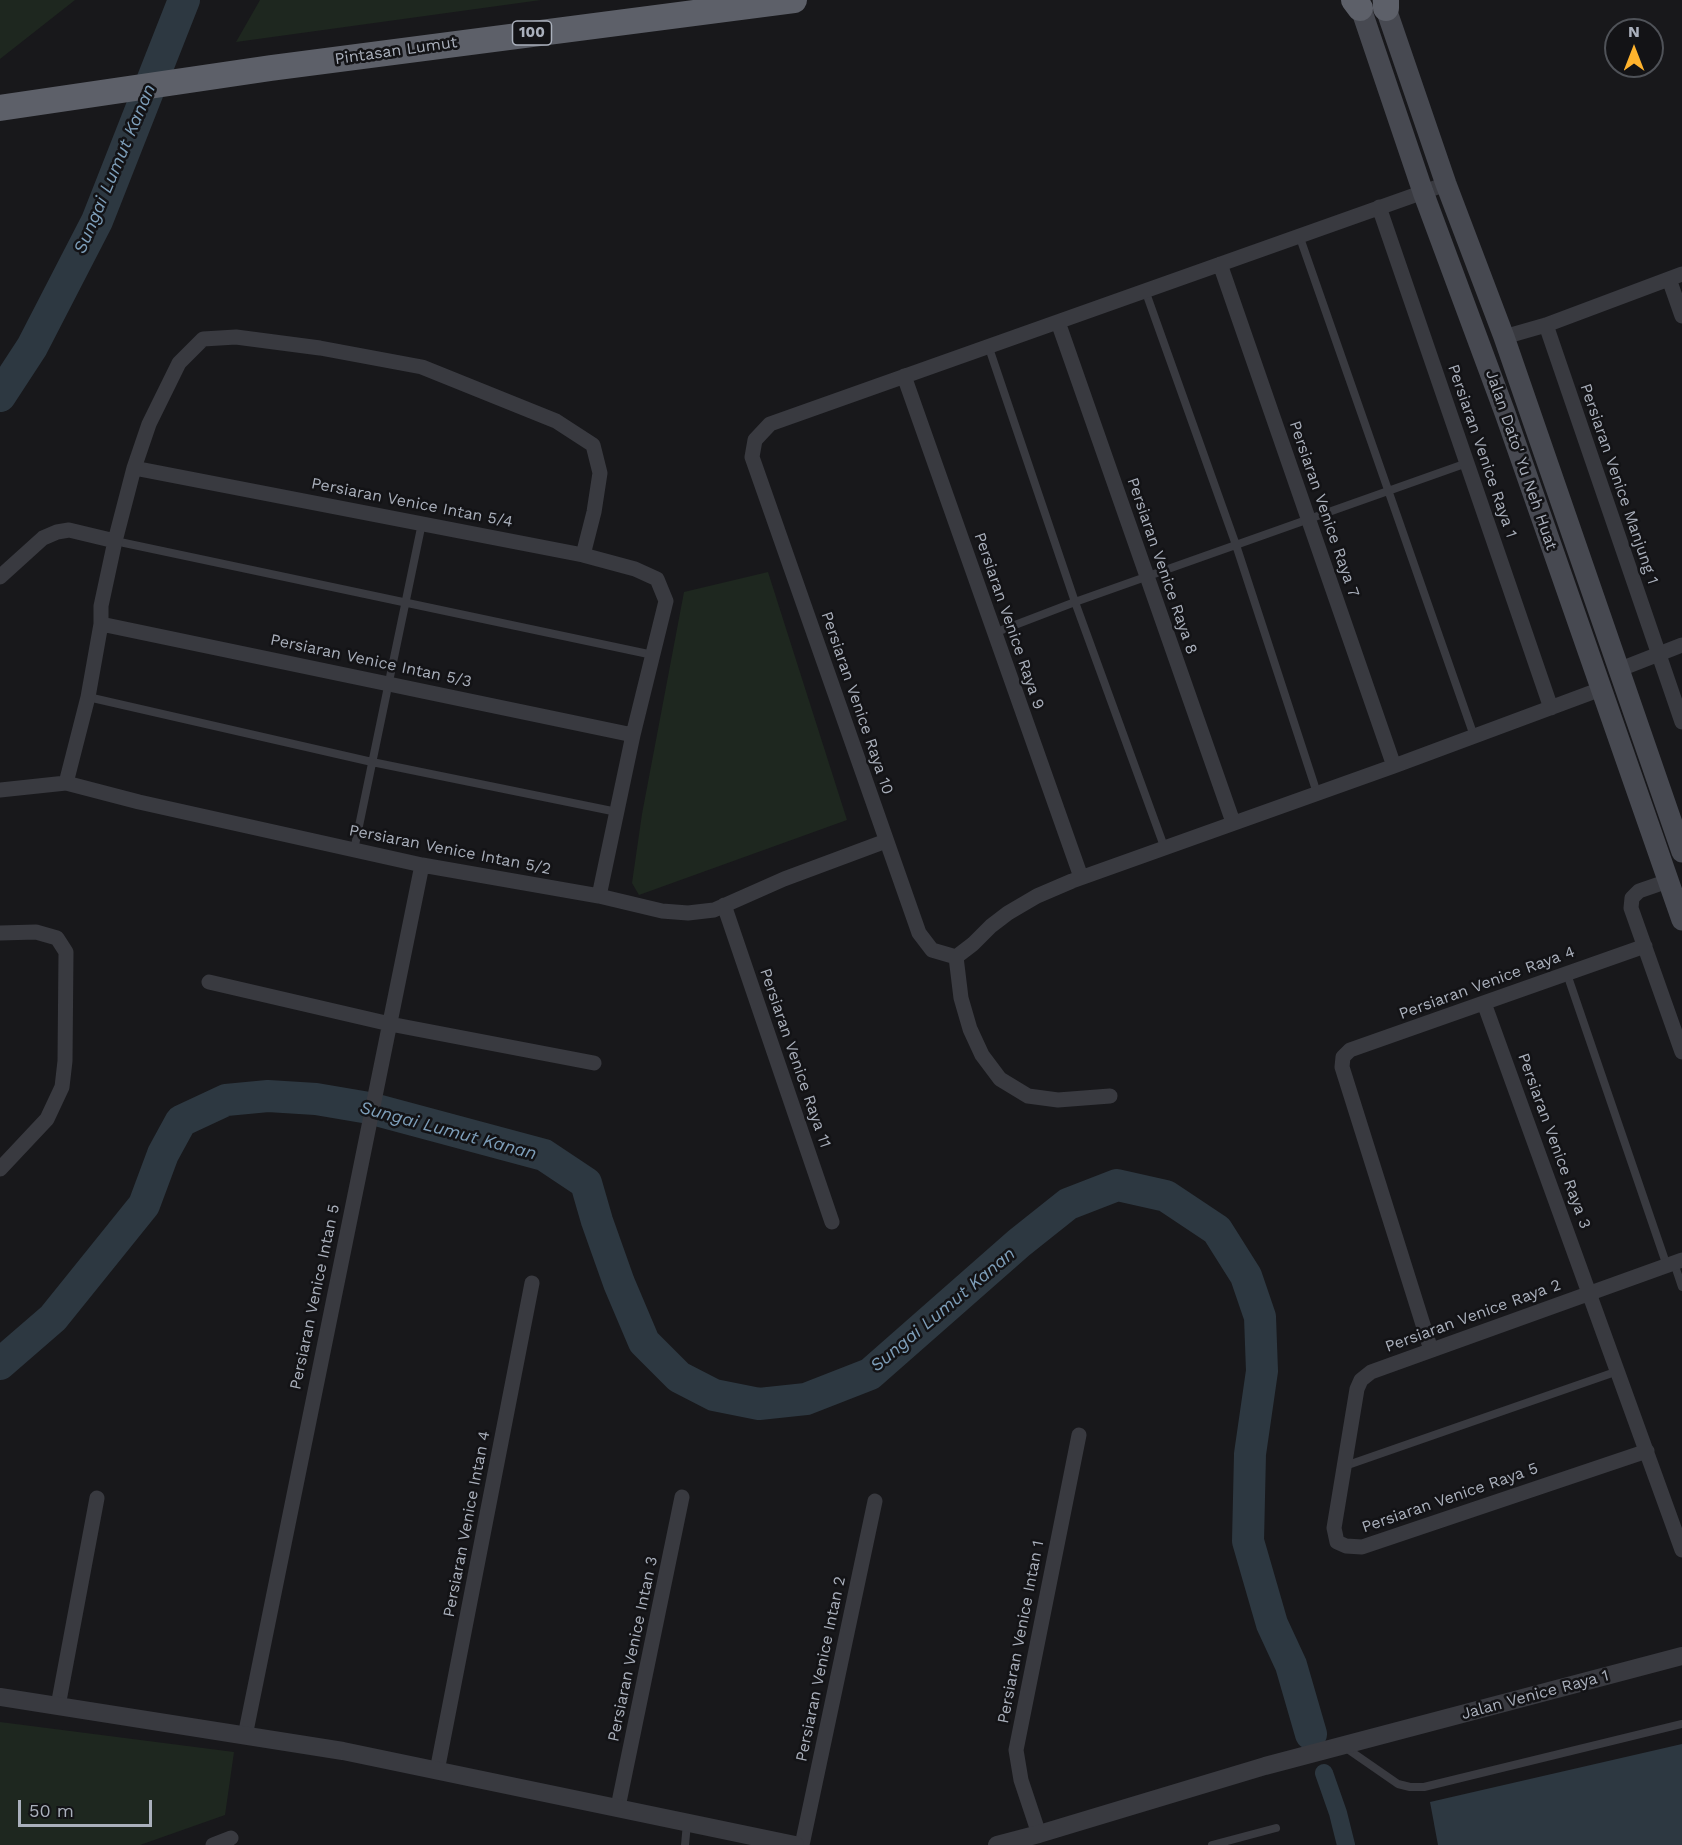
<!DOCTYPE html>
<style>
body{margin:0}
#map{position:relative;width:1682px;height:1845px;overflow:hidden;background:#18181b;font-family:"Work Sans",sans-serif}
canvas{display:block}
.north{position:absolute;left:1604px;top:18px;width:60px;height:60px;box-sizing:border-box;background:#131316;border:2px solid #4f5258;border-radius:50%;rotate:0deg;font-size:16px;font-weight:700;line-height:24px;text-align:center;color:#aab0bc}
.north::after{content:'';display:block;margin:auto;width:21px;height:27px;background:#ffb32d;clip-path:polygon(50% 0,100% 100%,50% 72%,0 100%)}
.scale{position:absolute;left:18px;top:1800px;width:134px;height:27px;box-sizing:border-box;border:3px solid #aab0bc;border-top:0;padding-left:8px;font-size:18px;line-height:21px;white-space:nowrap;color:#aab0bc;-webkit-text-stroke:4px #131316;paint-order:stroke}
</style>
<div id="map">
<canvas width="1682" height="1845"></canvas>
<div class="north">N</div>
<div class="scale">50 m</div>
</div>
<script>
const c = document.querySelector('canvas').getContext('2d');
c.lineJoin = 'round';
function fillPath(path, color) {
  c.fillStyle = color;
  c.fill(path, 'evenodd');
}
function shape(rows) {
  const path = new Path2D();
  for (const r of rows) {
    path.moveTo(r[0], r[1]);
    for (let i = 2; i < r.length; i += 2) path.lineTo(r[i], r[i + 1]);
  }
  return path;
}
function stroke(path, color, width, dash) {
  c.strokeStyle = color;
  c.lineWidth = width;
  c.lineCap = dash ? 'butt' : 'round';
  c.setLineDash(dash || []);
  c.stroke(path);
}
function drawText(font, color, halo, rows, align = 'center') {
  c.font = font + ' "Work Sans",sans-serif';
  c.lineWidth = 5;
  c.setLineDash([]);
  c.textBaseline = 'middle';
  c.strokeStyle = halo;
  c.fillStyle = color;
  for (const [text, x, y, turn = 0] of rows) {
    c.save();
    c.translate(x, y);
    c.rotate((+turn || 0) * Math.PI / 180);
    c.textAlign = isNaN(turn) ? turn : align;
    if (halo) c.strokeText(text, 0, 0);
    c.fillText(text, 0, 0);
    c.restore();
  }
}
const green = shape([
 [0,0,75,0,0,59],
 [260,0,541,0,236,42],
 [768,572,847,820,639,895,632,883,642,814,684,592],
 [0,1722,234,1752,225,1815,140,1845,0,1845]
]);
const water = shape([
 [1682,1744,1682,1845,1438,1845,1430,1802]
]);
const canal = shape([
 [1324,1773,1338,1813,1346,1845]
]);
const river = shape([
 [0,396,32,347,97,221,184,0],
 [0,1364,53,1318,144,1205,163,1154,181,1121,226,1100,268,1096,316,1099,369,1108,544,1155,586,1183,597,1221,619,1283,644,1342,679,1377,714,1395,759,1404,806,1399,870,1374,1019,1243,1068,1204,1117,1185,1166,1196,1217,1230,1246,1276,1260,1317,1262,1371,1250,1454,1248,1541,1272,1624,1291,1665,1311,1734]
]);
const service = shape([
 [1299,235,1474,736],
 [1145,290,1236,545,1317,793],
 [988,345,1075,602,1165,849],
 [115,541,653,655],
 [994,633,1075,602,1467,463],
 [88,697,372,762,617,812],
 [354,850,422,523],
 [1567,974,1667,1266],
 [1674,1263,1682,1287],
 [1345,1466,1618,1371],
 [1346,1748,1398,1784,1410,1787,1424,1787,1682,1724],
 [685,1845,687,1823],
 [1212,1845,1276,1828]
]);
const minor = shape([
 [1379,207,1551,708],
 [1220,264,1394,766],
 [1669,279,1682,316],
 [1058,322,1233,822],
 [1546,325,1682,722],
 [1504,337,1546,325,1682,274],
 [904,376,1081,877],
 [134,468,583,555,635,569,657,579,666,601,633,735,599,896],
 [0,577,43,538,57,532,69,530,115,541],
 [101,624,633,735],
 [1618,670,1682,645],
 [66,783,88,697,101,624,101,606,115,541,134,468,149,424,179,363,203,339,236,337,320,348,422,367,556,421,593,445,600,473,594,512,583,555],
 [0,790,66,783,139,802,422,865,599,896,662,911,688,913,714,910,784,879,886,841],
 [1668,881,1639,891,1632,898,1631,908,1682,1052],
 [724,905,832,1222],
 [0,933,36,932,57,938,66,952,65,1061,62,1087,47,1119,0,1169],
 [956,957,932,950,919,933,752,457,755,440,770,424,1446,184],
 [956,957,973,944,991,926,1008,913,1037,896,1072,881,1394,766,1601,689],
 [956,957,961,998,970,1029,982,1055,1000,1079,1028,1096,1058,1100,1110,1096],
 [209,982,390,1024,594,1063],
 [1484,1003,1682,1550],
 [1431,1350,1342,1067,1343,1057,1350,1050,1645,946],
 [1647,1451,1362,1547,1346,1546,1337,1542,1334,1528,1357,1389,1361,1380,1371,1372,1682,1260],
 [58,1706,97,1498],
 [245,1736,422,865],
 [437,1771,532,1283],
 [618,1807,682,1497],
 [1039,1834,1021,1780,1016,1750,1079,1435],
 [213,1845,231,1838],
 [802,1845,875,1501]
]);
const tertiary = shape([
 [0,1697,343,1751,795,1845],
 [997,1845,1039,1834,1265,1766,1682,1656]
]);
const secondary = shape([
 [1358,0,1423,192,1505,413,1682,920],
 [1383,0,1446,184,1504,337,1682,852]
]);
const trunk = shape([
 [1354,0,1360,8],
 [1386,8,1386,0],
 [0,108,271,68,794,0]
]);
const shields = [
 [532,33,39]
];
const shieldNames = [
 ["100",532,33]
];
const streetNames = [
 ["Pintasan Lumut",396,51,-8],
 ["Persiaran Venice Raya 1",1482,451,71],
 ["Jalan Dato' Yu Neh Huat",1521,460,71],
 ["Persiaran Venice Manjung 1",1619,484,71],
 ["Persiaran Venice Intan 5/4",412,503,11],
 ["Persiaran Venice Raya 7",1324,509,71],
 ["Persiaran Venice Raya 8",1162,566,71],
 ["Persiaran Venice Raya 9",1009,621,71],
 ["Persiaran Venice Intan 5/3",371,661,12],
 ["Persiaran Venice Raya 10",857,703,71],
 ["Persiaran Venice Intan 5/2",450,850,11],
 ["Persiaran Venice Raya 4",1487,983,-20],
 ["Persiaran Venice Raya 11",795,1058,71],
 ["Persiaran Venice Raya 3",1554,1141,70],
 ["Persiaran Venice Intan 5",315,1297,-78],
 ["Persiaran Venice Raya 2",1473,1316,-20],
 ["Persiaran Venice Raya 5",1450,1498,-19],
 ["Persiaran Venice Intan 4",467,1524,-79],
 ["Persiaran Venice Intan 1",1021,1632,-79],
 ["Persiaran Venice Intan 3",633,1649,-78],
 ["Persiaran Venice Intan 2",821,1669,-78],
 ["Jalan Venice Raya 1",1535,1695,-15]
];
const waterNames = [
 ["Sungai Lumut Kanan",115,169,-67],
 ["Sungai Lumut Kanan",448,1131,15],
 ["Sungai Lumut Kanan",943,1310,-40]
];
fillPath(green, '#1e271f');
fillPath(water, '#2d3841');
stroke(canal, '#2d3841', 18);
stroke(river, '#2d3841', 32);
stroke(service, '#393a40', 8);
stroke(minor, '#393a40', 15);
stroke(tertiary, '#393a40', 18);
stroke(secondary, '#474951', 21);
stroke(trunk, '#5d6069', 26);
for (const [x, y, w] of shields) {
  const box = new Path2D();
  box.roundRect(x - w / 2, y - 12, w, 24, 4.5);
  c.fillStyle = '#131316';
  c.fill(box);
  stroke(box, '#aab0bc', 1.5);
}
drawText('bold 15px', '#aab0bc', null, shieldNames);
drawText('16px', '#aab0bc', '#131316', streetNames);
drawText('italic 18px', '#7e9fba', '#131316', waterNames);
</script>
